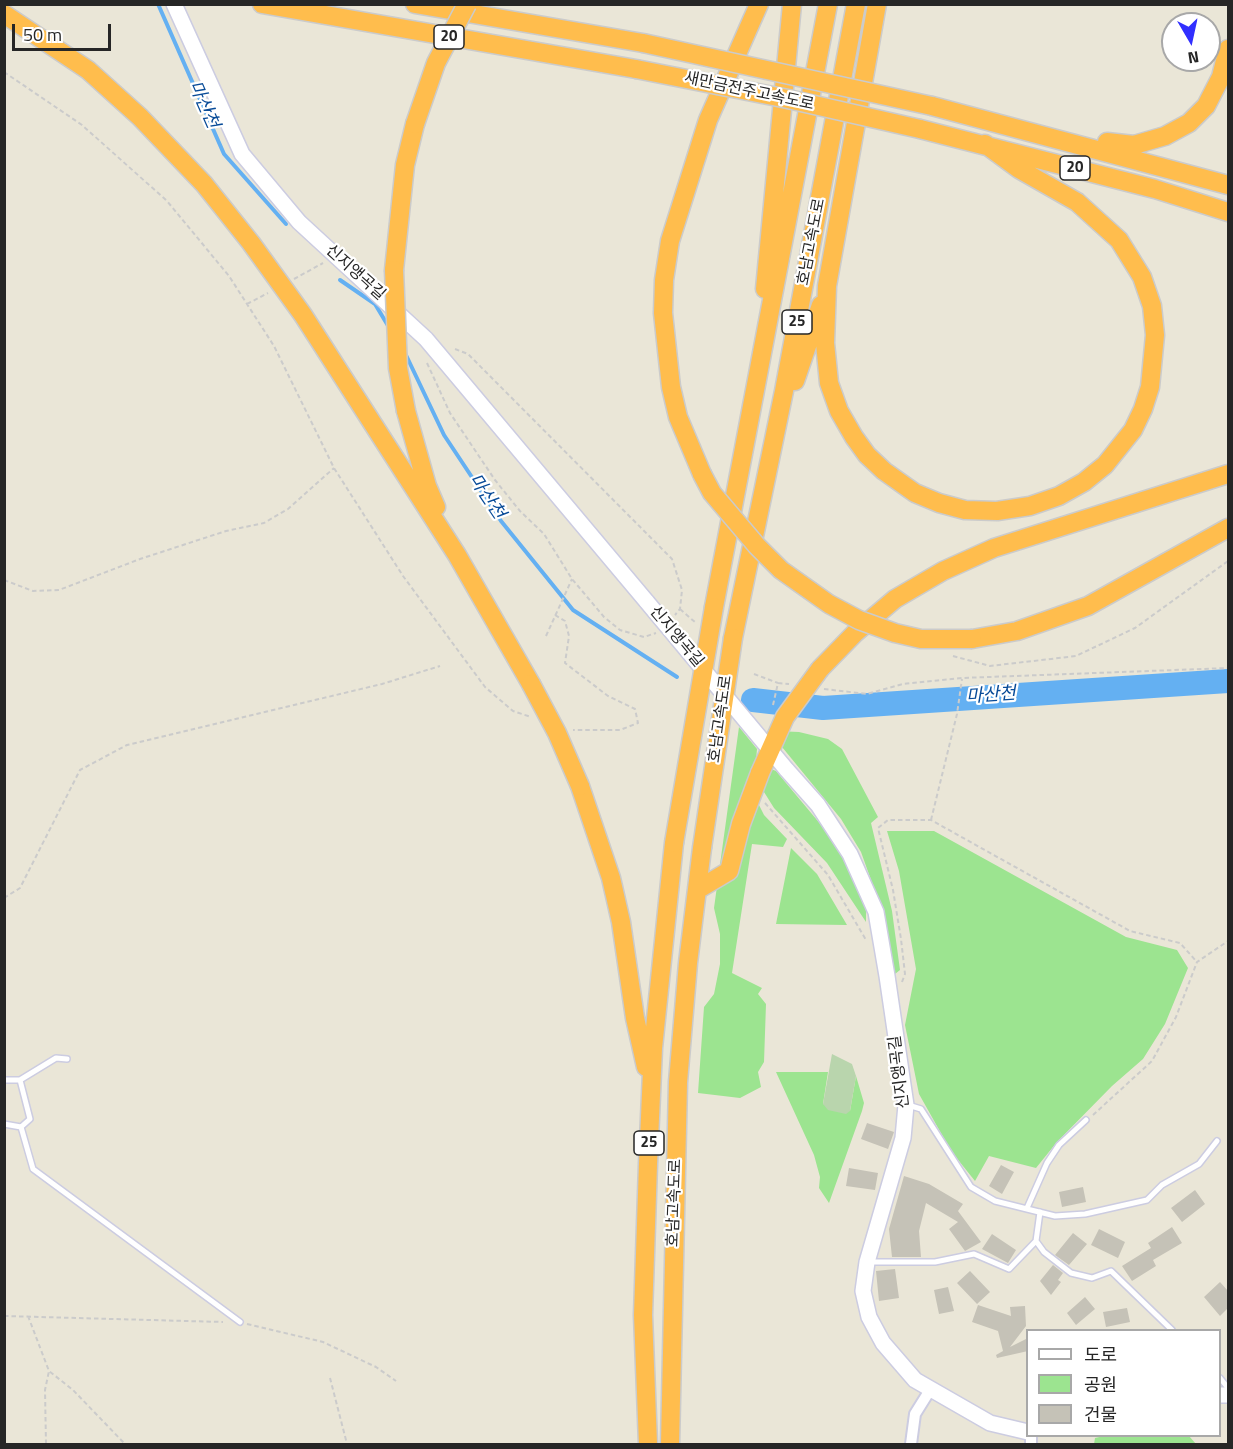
<!DOCTYPE html>
<meta charset="utf-8">
<style>
body{margin:0}
#map{position:relative;width:1233px;height:1449px;overflow:hidden;background:#eae6d7;font-family:"Titillium Web","Noto Sans KR",sans-serif}
canvas{display:block}
.frame{position:absolute;inset:0;border:6px solid #262626;pointer-events:none}
.legend{position:absolute;left:1026px;top:1329px;width:195px;height:108px;box-sizing:border-box;background:#fff;border:2px solid #a8a8a8;margin:0;padding:8px 10px;list-style:none;font-size:18px;color:#262626}
.legend li{display:flex;align-items:center;gap:12px;height:30px}
.legend b{width:30px;border:2px solid #a8a8a8}
.north{position:absolute;left:1161px;top:12px;width:60px;height:60px;box-sizing:border-box;background:#fff;border:2px solid #a8a8a8;border-radius:50%;rotate:171deg;font-size:16px;font-weight:700;line-height:24px;text-align:center;color:#262626}
.north::after{content:'';display:block;margin:auto;width:21px;height:27px;background:#312fff;clip-path:polygon(50% 0,100% 100%,50% 72%,0 100%)}
.scale{position:absolute;left:12px;top:24px;width:99px;height:27px;box-sizing:border-box;border:3px solid #262626;border-top:0;padding-left:8px;font-size:18px;line-height:21px;white-space:nowrap;color:#262626;-webkit-text-stroke:4px #fff;paint-order:stroke}
</style>
<div id="map">
<canvas width="1233" height="1449"></canvas>
<div class="frame"></div>
<ul class="legend">
<li><b style="height:8px;background:#fff"></b>도로</li>
<li><b style="height:16px;background:#9ce490"></b>공원</li>
<li><b style="height:16px;background:#c5c2b7"></b>건물</li>
</ul>
<div class="north">N</div>
<div class="scale">50 m</div>
</div>
<script>
const c = document.querySelector('canvas').getContext('2d');
c.lineJoin = 'round';
function fillPath(path, color) {
  c.fillStyle = color;
  c.fill(path, 'evenodd');
}
function shape(rows) {
  const path = new Path2D();
  for (const r of rows) {
    path.moveTo(r[0], r[1]);
    for (let i = 2; i < r.length; i += 2) path.lineTo(r[i], r[i + 1]);
  }
  return path;
}
function stroke(path, color, width, dash) {
  c.strokeStyle = color;
  c.lineWidth = width;
  c.lineCap = dash ? 'butt' : 'round';
  c.setLineDash(dash || []);
  c.stroke(path);
}
function drawText(font, color, halo, rows, align = 'center') {
  c.font = font + ' "Titillium Web","Noto Sans KR",sans-serif';
  c.lineWidth = 4.5;
  c.setLineDash([]);
  c.textBaseline = 'middle';
  c.strokeStyle = halo;
  c.fillStyle = color;
  for (const [text, x, y, turn = 0] of rows) {
    c.save();
    c.translate(x, y);
    c.rotate((+turn || 0) * Math.PI / 180);
    c.textAlign = isNaN(turn) ? turn : align;
    if (halo) c.strokeText(text, 0, 0);
    c.fillText(text, 0, 0);
    c.restore();
  }
}
const green = shape([
 [739,727,757,749,753,793,764,815,787,839,783,847,752,844,732,973,762,988,758,994,766,1004,764,1062,758,1072,761,1087,740,1098,698,1093,704,1007,714,994,720,964,720,934,714,908],
 [776,731,799,732,828,739,842,749,878,817,871,823,892,911,900,970,895,974,885,919,861,852,841,819,773,736],
 [766,767,776,771,832,838,849,869,866,909,866,922,827,863,774,808,764,792],
 [887,831,934,831,1126,937,1177,950,1188,968,1165,1024,1143,1059,1112,1086,1057,1142,1036,1168,989,1156,975,1181,951,1151,919,1094,905,1025,916,969,899,871],
 [791,848,817,874,847,925,776,924],
 [776,1072,828,1072,823,1104,850,1111,856,1076,864,1103,862,1111,829,1203,819,1188,820,1177,814,1155],
 [1104,1436,1189,1436,1196,1444,1094,1444,1095,1438]
]);
const cemetery = shape([
 [832,1054,852,1064,856,1076,850,1111,846,1114,828,1110,823,1104]
]);
const stream = shape([
 [158,4,224,154,286,224],
 [340,280,375,304,390,329],
 [405,353,444,435,501,521,573,610,677,677]
]);
const river = shape([
 [753,700,823,708,1228,681]
]);
const building = shape([
 [867,1123,894,1132,888,1149,861,1139],
 [1001,1165,1014,1172,1002,1194,989,1186],
 [849,1168,878,1173,875,1190,846,1186],
 [904,1176,929,1184,963,1204,958,1211,981,1242,965,1251,949,1229,958,1222,926,1203,919,1231,921,1257,892,1257,889,1229],
 [1083,1187,1086,1202,1062,1207,1059,1192],
 [1195,1190,1205,1204,1182,1222,1171,1208],
 [1172,1227,1182,1243,1153,1260,1156,1266,1132,1281,1122,1266,1151,1248,1148,1243],
 [1099,1229,1125,1242,1118,1258,1091,1245],
 [1073,1233,1087,1244,1069,1265,1055,1255],
 [992,1234,1016,1250,1008,1263,982,1249],
 [1053,1265,1063,1273,1058,1280,1061,1282,1051,1295,1040,1281],
 [895,1269,899,1298,879,1301,876,1271],
 [970,1271,990,1292,977,1304,957,1283],
 [1220,1282,1228,1291,1228,1308,1220,1316,1204,1297],
 [948,1287,954,1311,939,1314,934,1290],
 [1085,1297,1095,1309,1076,1325,1067,1313],
 [978,1305,1011,1316,1010,1307,1025,1306,1026,1326,1010,1347,1028,1338,1028,1351,997,1358,996,1355,1003,1351,998,1331,972,1322],
 [1127,1308,1130,1322,1106,1327,1103,1312]
]);
const path = shape([
 [4,72,82,125,167,201,229,276,274,346,334,468,403,576,485,687,513,711,531,717],
 [294,279,323,263],
 [247,304,268,293],
 [455,349,468,354,672,559,682,590,680,609,675,615],
 [427,363,450,413,495,480,520,511,544,534,572,579,604,617,620,630,644,637,656,633],
 [4,580,33,591,59,590,140,559,226,531,264,523,288,509,334,468],
 [680,609,696,623],
 [555,615,565,621,569,636,565,663,608,696,635,709,638,723,620,730,573,730],
 [546,636,572,579],
 [953,656,990,666,1076,656,1135,628,1228,561],
 [754,674,778,683],
 [824,689,867,694,903,684,962,678,1228,668],
 [773,705,778,683,789,684],
 [765,803,828,875,866,940],
 [931,820,957,714,962,679],
 [4,898,20,888,80,770,127,745,382,684,440,666],
 [902,982,905,974,901,939,893,890,878,828,888,820,931,820,1130,931,1180,943,1197,962],
 [1093,1115,1152,1061,1176,1017,1197,962,1228,941],
 [4,1316,223,1322],
 [28,1316,49,1371,73,1390,125,1444],
 [247,1324,323,1342,376,1367,396,1381],
 [330,1378,347,1444],
 [46,1444,45,1390,49,1371]
]);
const lane = shape([
 [4,1080,20,1080,56,1058,67,1059],
 [20,1080,30,1119,21,1127],
 [908,1105,921,1109,971,1187,995,1201,1055,1216,1085,1214,1147,1200,1162,1185,1199,1164,1217,1141],
 [4,1124,21,1127,33,1169,240,1322],
 [1027,1208,1047,1163,1059,1145,1086,1120],
 [1040,1212,1036,1241,1044,1252,1071,1273,1092,1278,1111,1271,1172,1330],
 [868,1262,935,1262,974,1254,1009,1269,1036,1241],
 [1220,1378,1228,1388]
]);
const street = shape([
 [1031,1436,1031,1444],
 [911,1444,915,1414,930,1390]
]);
const secondary = shape([
 [174,4,242,154,299,222,426,339,647,602],
 [786,769,818,805,850,854,876,912,887,976,906,1105,903,1138,867,1262,863,1291,869,1317,883,1343,915,1380,990,1423,1028,1432],
 [1220,1395,1228,1395]
]);
const highway = shape([
 [262,4,636,69],
 [415,4,643,43],
 [877,4,827,286,825,343,829,383,839,411,854,437,867,455,884,471,915,493,939,503,965,510,997,511,1030,506,1059,496,1084,482,1105,465,1133,430,1143,409,1150,387,1155,335,1152,306,1142,277,1119,240,1077,202,1019,169,985,144],
 [4,14,88,70,140,117,204,184,251,243,303,315,457,555,531,684],
 [932,106,1228,185],
 [920,129,1155,189,1228,212],
 [1107,142,1134,145,1165,136,1189,123,1206,106,1221,77,1228,49],
 [394,270,405,165,415,124],
 [765,289,792,4],
 [795,381,821,305],
 [406,411,427,486,436,507],
 [702,474,678,417,671,387,663,313,664,280,670,241,708,120,759,4],
 [714,607,828,4],
 [733,638,784,391,856,4],
 [972,639,1017,631,1088,606,1228,528],
 [820,669,855,633,895,599,943,571,994,548,1228,474],
 [580,786,611,878,621,922,635,1018,646,1067],
 [697,890,729,871,741,824,760,773],
 [648,1444,643,1315,648,1164,653,1048,674,843],
 [670,1444,678,1082,688,963,702,848]
]);
const secondaryBridge = shape([
 [647,602,786,769]
]);
const highwayBridge = shape([
 [643,43,932,106],
 [636,69,788,99,920,129],
 [415,124,436,63,467,4],
 [394,270,398,368,406,411],
 [702,474,712,493,757,546,781,570,829,604,859,620,895,633,921,639,972,639],
 [531,684,557,733,580,786],
 [760,773,785,717,820,669],
 [674,843,714,607],
 [702,848,733,638]
]);
const shields = [
 [449,37,30],
 [1075,168,30],
 [797,322,30],
 [649,1143,30]
];
const shieldNames = [
 ["20",449,37],
 ["20",1075,168],
 ["25",797,322],
 ["25",649,1143]
];
const streetNames = [
 ["새만금전주고속도로",749,92,12],
 ["호남고속도로",812,242,-79],
 ["신지앵곡길",355,273,42],
 ["신지앵곡길",676,637,50],
 ["호남고속도로",721,719,-82],
 ["신지앵곡길",900,1072,-97],
 ["호남고속도로",675,1203,-88]
];
const waterNames = [
 ["마산천",203,105,66],
 ["마산천",486,497,56],
 ["마산천",991,696,-4]
];
fillPath(green, '#9ce490');
fillPath(cemetery, '#b9d5ad');
stroke(stream, '#64b0f2', 4);
stroke(river, '#64b0f2', 24);
fillPath(building, '#c5c2b7');
stroke(lane, '#cccce1', 8);
stroke(street, '#cccce1', 14);
stroke(secondary, '#cccce1', 18);
stroke(highway, '#cbcbcb', 21);
stroke(path, '#cbcbcb', 2, [4.5, 3]);
stroke(lane, '#fff', 5);
stroke(street, '#fff', 10);
stroke(secondary, '#fff', 15);
stroke(highway, '#ffbd4d', 18);
stroke(secondaryBridge, '#cccce1', 18, []);
stroke(highwayBridge, '#cbcbcb', 21, []);
stroke(secondaryBridge, '#fff', 15);
stroke(highwayBridge, '#ffbd4d', 18);
for (const [x, y, w] of shields) {
  const box = new Path2D();
  box.roundRect(x - w / 2, y - 12, w, 24, 4.5);
  c.fillStyle = '#fff';
  c.fill(box);
  stroke(box, '#262626', 1.5);
}
drawText('bold 15px', '#262626', null, shieldNames);
drawText('16px', '#262626', '#fff', streetNames);
drawText('italic 18px', '#084b98', '#fff', waterNames);
</script>
